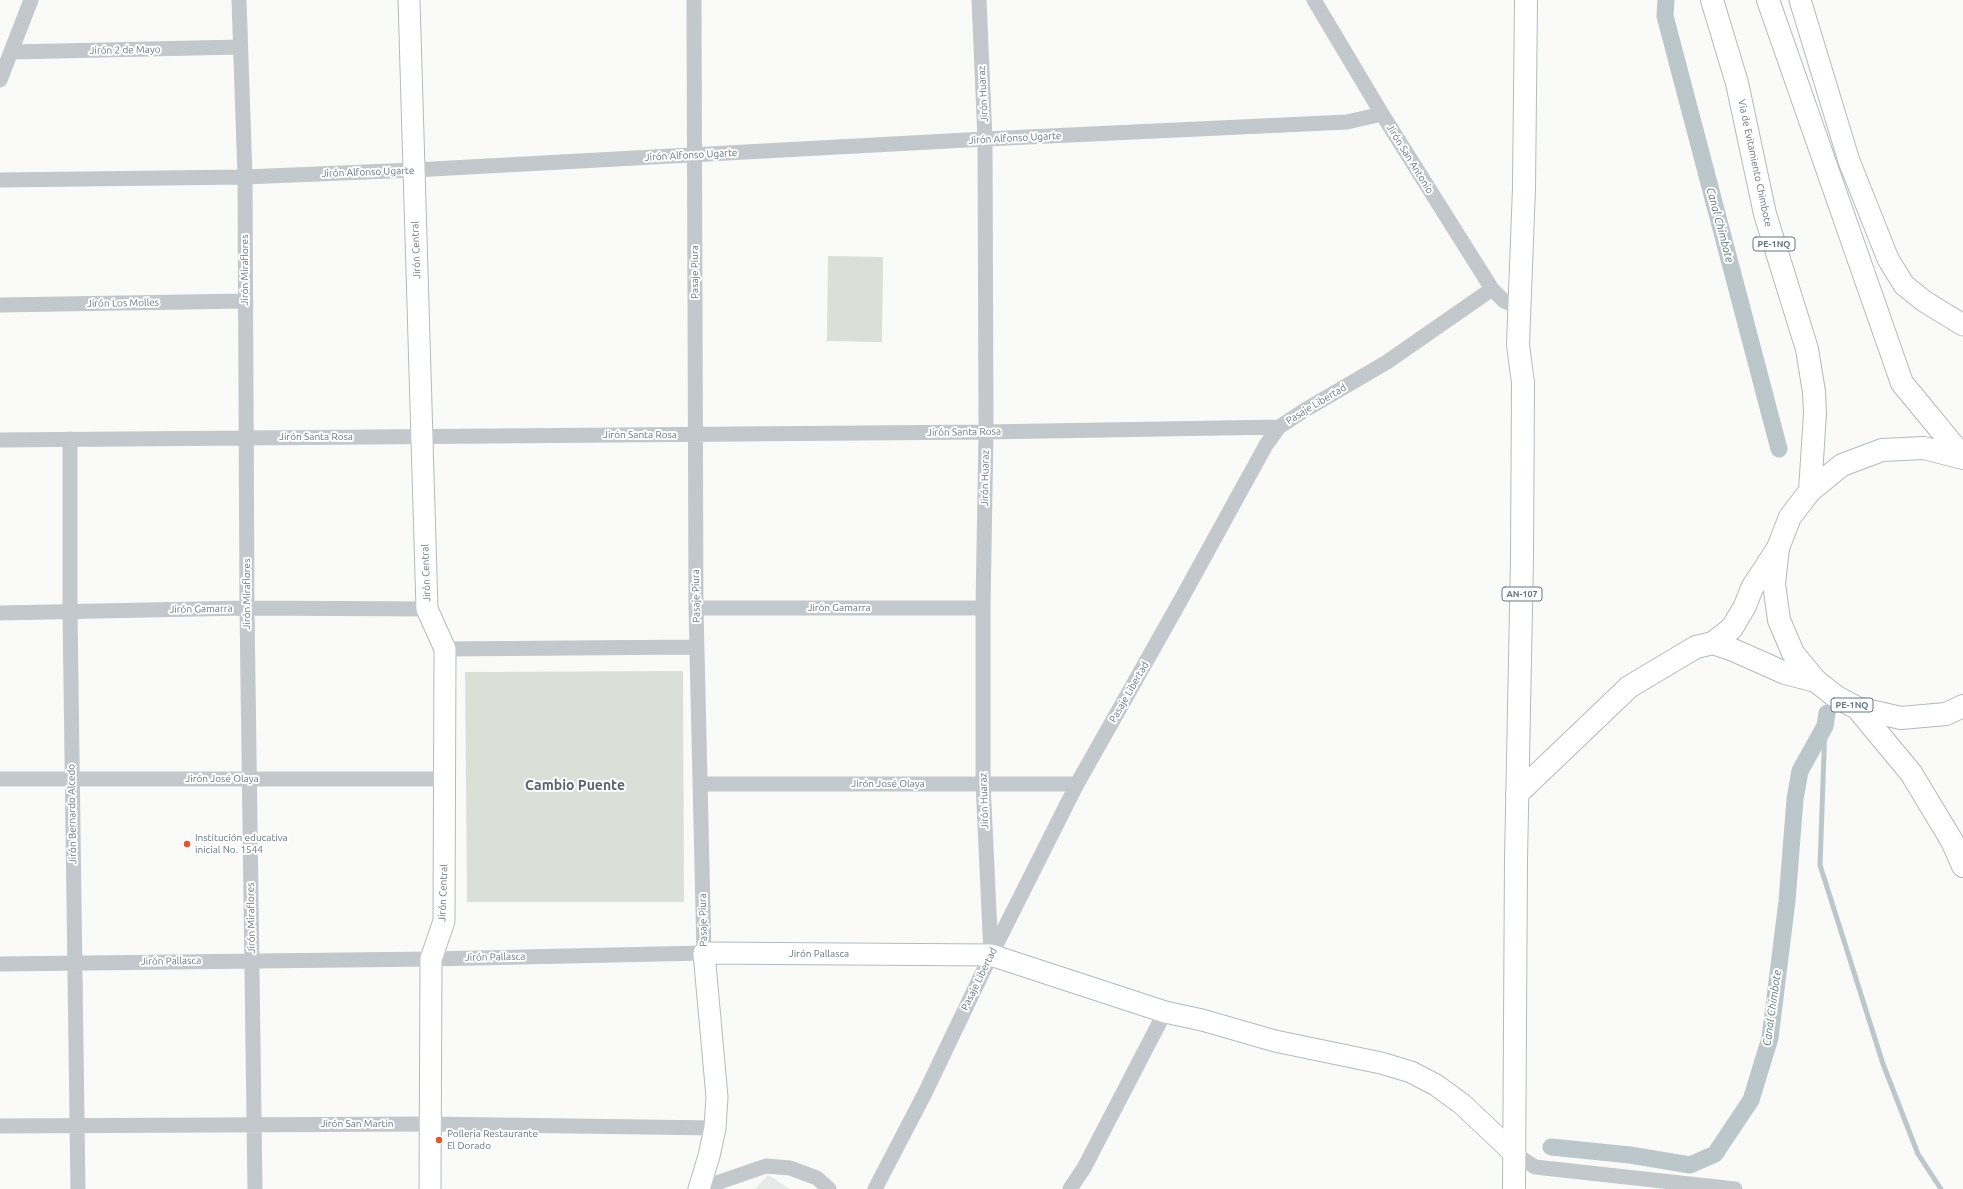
<!DOCTYPE html>
<meta charset="utf-8">
<style>
body{margin:0}
canvas{display:block;background:#fafaf8}
</style>
<canvas width="1963" height="1189"></canvas>
<script>
const c = document.querySelector('canvas').getContext('2d');
c.lineJoin = 'round';
function fillPath(path, color) {
  c.fillStyle = color;
  c.fill(path, 'evenodd');
}
function shape(rows) {
  const path = new Path2D();
  for (const r of rows) {
    path.moveTo(r[0], r[1]);
    for (let i = 2; i < r.length; i += 2) path.lineTo(r[i], r[i + 1]);
  }
  return path;
}
function stroke(path, color, width, dash) {
  c.strokeStyle = color;
  c.lineWidth = width;
  c.lineCap = dash ? 'butt' : 'round';
  c.setLineDash(dash || []);
  c.stroke(path);
}
function drawText(font, color, halo, rows, align = 'center') {
  c.font = font + ' Ubuntu,sans-serif';
  c.lineWidth = 4;
  c.setLineDash([]);
  c.textBaseline = 'middle';
  c.strokeStyle = halo;
  c.fillStyle = color;
  for (const [text, x, y, turn = 0] of rows) {
    c.save();
    c.translate(x, y);
    c.rotate((+turn || 0) * Math.PI / 180);
    c.textAlign = isNaN(turn) ? turn : align;
    if (halo) c.strokeText(text, 0, 0);
    c.fillText(text, 0, 0);
    c.restore();
  }
}
const built = shape([
 [768,1175,790,1189,755,1189]
]);
const green = shape([
 [828,256,883,257,882,342,827,341],
 [683,671,684,902,467,902,465,672]
]);
const stream = shape([
 [1825,726,1820,865,1883,1064,1918,1154,1941,1189]
]);
const canal = shape([
 [1666,0,1665,16,1779,449],
 [1551,1147,1630,1155,1690,1165,1715,1154,1751,1100,1770,1038,1787,901,1795,799,1800,771,1825,726,1827,713]
]);
const street = shape([
 [239,0,245,177,247,608,255,1189],
 [979,0,985,139,986,432,983,608,983,783,991,954],
 [1314,0,1382,114,1492,289,1504,301,1519,307],
 [11,52,240,47],
 [0,80,31,0],
 [0,180,245,177,414,170,985,139,1347,122,1382,114],
 [0,305,246,301],
 [70,439,70,612,78,1189],
 [0,440,986,432,1279,427],
 [696,608,983,608],
 [0,613,247,608,427,609],
 [445,649,697,647],
 [0,779,444,779],
 [700,784,1077,784],
 [0,964,431,959,704,953,696,608,694,0],
 [0,1126,429,1124,715,1128],
 [1515,1154,1535,1167,1735,1189],
 [699,1189,766,1166,790,1168,817,1178,829,1189],
 [875,1189,925,1093,991,955,1077,784,1178,605,1266,445,1279,427,1305,410,1387,362,1492,289],
 [1070,1189,1084,1168,1165,1012]
]);
const secondary = shape([
 [409,0,427,609,445,649,444,921,431,959,430,1189],
 [1800,0,1849,161,1888,259,1904,285,1924,301,1963,325],
 [699,1189,709,1156,715,1128,717,1097,704,953,991,955,1165,1012,1202,1020,1275,1041,1381,1063,1411,1072,1436,1085,1462,1104,1515,1154]
]);
const primary = shape([
 [1713,643,1731,649,1785,673,1816,681],
 [1517,794,1629,687,1696,647,1713,643,1732,628,1745,606,1752,588,1778,548],
 [1514,1189,1516,860,1522,559,1523,383,1518,345,1524,188,1526,0]
]);
const highway = shape([
 [1712,0,1737,83,1765,214,1807,349,1814,392,1815,413,1810,491],
 [1768,0,1902,383,1963,457],
 [1963,458,1924,448,1882,450,1842,465,1810,491,1790,517,1778,548,1774,584,1779,620,1793,653,1816,681,1835,696,1857,708,1901,718,1946,714,1963,706],
 [1857,708,1911,773,1952,841,1963,866]
]);
const markers = [
 [187,844,4,"#e4572e"],
 [439,1140,4,"#e4572e"]
];
const shields = [
 [1774,244,42],
 [1522,594,40],
 [1852,705,42]
];
const shieldNames = [
 ["PE-1NQ",1774,244],
 ["AN-107",1522,594],
 ["PE-1NQ",1852,705]
];
const streetNames = [
 ["Jirón 2 de Mayo",125,50,-1],
 ["Jirón Huaraz",983,94,-93],
 ["Jirón Alfonso Ugarte",1015,138,-3],
 ["Jirón Alfonso Ugarte",691,155,-3],
 ["Jirón San Antonio",1410,159,58],
 ["Via de Evitamiento Chimbote",1755,163,78],
 ["Jirón Alfonso Ugarte",368,172,-2],
 ["Jirón Central",416,250,-92],
 ["Jirón Miraflores",245,270,-90],
 ["Pasaje Piura",695,272,-90],
 ["Jirón Los Molles",123,303,-1],
 ["Pasaje Libertad",1316,404,-31],
 ["Jirón Santa Rosa",964,432,-1],
 ["Jirón Santa Rosa",640,435],
 ["Jirón Santa Rosa",316,437],
 ["Jirón Huaraz",985,478,-89],
 ["Jirón Central",426,573,-92],
 ["Jirón Miraflores",247,594,-90],
 ["Pasaje Piura",696,596,-91],
 ["Jirón Gamarra",839,608],
 ["Jirón Gamarra",201,609,-1],
 ["Pasaje Libertad",1129,692,-60],
 ["Jirón José Olaya",222,779],
 ["Jirón José Olaya",888,784],
 ["Jirón Huaraz",984,801,-92],
 ["Jirón Bernardo Alcedo",72,814,-91],
 ["Jirón Central",443,893,-88],
 ["Jirón Miraflores",251,918,-91],
 ["Pasaje Piura",703,920,-91],
 ["Jirón Pallasca",819,954],
 ["Jirón Pallasca",495,957,-1],
 ["Jirón Pallasca",171,961,-1],
 ["Pasaje Libertad",979,979,-64],
 ["Jirón San Martin",357,1124]
];
const poiNames = [
 ["Institución educativa",195,838],
 ["inicial No. 1544",195,850],
 ["Polleria Restaurante",447,1134],
 ["El Dorado",447,1146]
];
const waterNames = [
 ["Canal Chimbote",1720,225,75],
 ["Canal Chimbote",1772,1008,-82]
];
const districtNames = [
 ["Cambio Puente",575,785]
];
fillPath(built, '#e8e9e9');
fillPath(green, '#dadfd7');
stroke(stream, '#bbc7cb', 5);
stroke(canal, '#bbc7cb', 17);
stroke(secondary, '#b3babf', 23);
stroke(primary, '#b5babe', 24);
stroke(highway, '#b4b9bd', 24);
stroke(street, '#c3c8cc', 15);
stroke(secondary, '#fff', 21);
stroke(primary, '#fff', 22);
stroke(highway, '#fff', 22);
for (const [x, y, r, color] of markers) {
  const dot = new Path2D();
  dot.arc(x, y, r, 0, 2 * Math.PI);
  c.fillStyle = color;
  c.fill(dot);
  stroke(dot, '#fff', 1.5);
}
for (const [x, y, w] of shields) {
  const box = new Path2D();
  box.roundRect(x - w / 2, y - 7, w, 14, 3);
  c.fillStyle = '#fff';
  c.fill(box);
  stroke(box, '#657683', 1);
}
drawText('bold 9px', '#657683', null, shieldNames);
drawText('10px', '#657683', '#fff', streetNames);
drawText('10px', '#657683', '#fff', poiNames, 'left');
drawText('italic 11px', '#60757c', '#fff', waterNames);
drawText('bold 14px', '#57646e', '#fff', districtNames);
</script>
